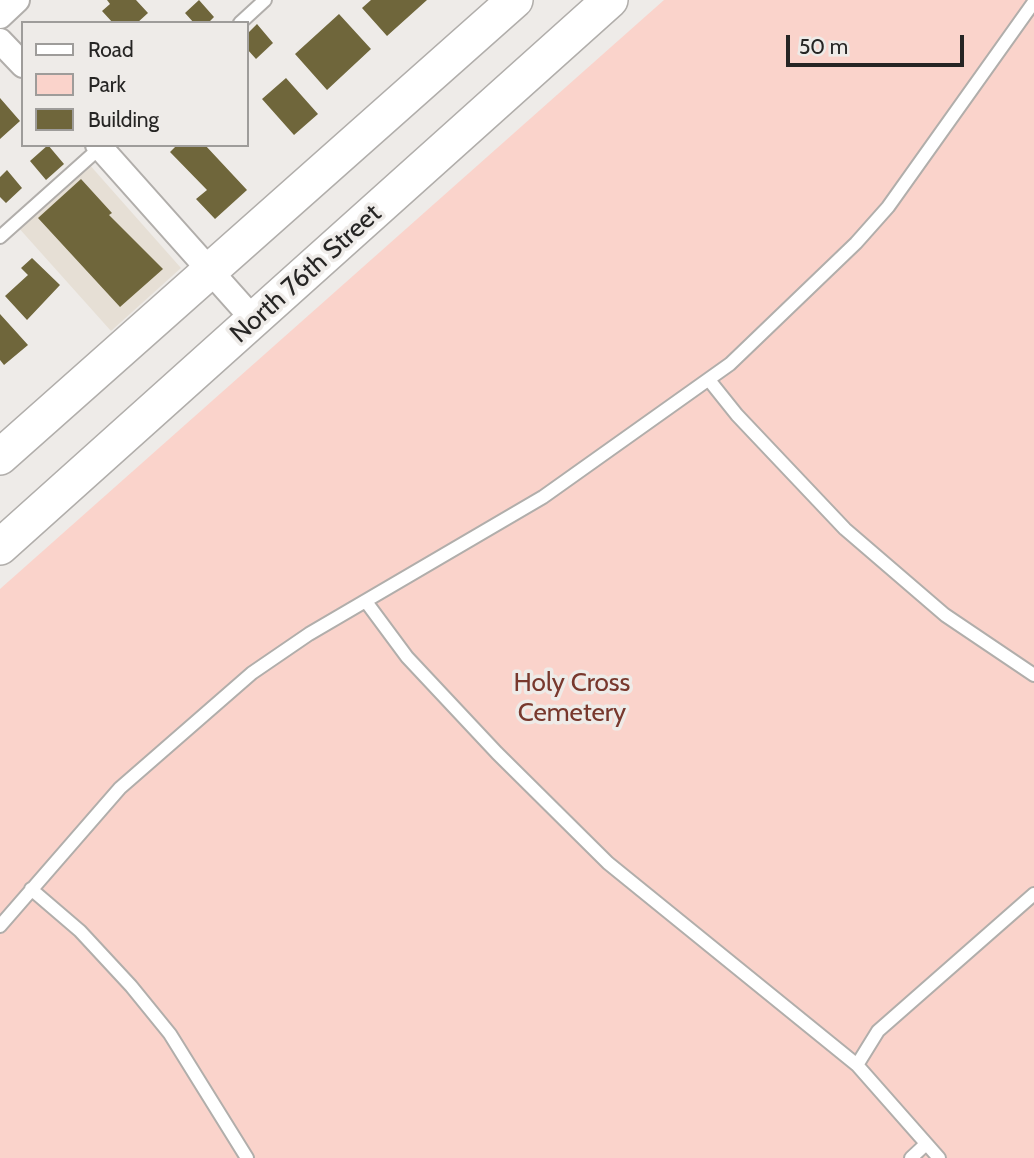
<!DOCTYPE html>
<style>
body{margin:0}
#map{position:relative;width:1034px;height:1158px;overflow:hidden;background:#eeebe8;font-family:Cabin,sans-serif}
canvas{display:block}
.legend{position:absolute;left:21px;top:21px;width:228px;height:126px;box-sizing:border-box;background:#eeebe8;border:2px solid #9e9c9a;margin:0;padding:9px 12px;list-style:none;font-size:21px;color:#262524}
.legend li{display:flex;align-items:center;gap:14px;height:35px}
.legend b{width:35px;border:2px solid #9e9c9a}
.scale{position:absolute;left:786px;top:35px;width:178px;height:32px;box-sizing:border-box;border:4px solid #262524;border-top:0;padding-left:9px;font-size:21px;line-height:24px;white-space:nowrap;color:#262524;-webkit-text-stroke:5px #eeebe8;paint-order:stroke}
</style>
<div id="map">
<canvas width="1034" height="1158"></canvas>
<ul class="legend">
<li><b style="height:9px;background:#fff"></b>Road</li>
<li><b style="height:19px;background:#fad3cb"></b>Park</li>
<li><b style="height:19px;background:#6f663b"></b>Building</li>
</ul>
<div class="scale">50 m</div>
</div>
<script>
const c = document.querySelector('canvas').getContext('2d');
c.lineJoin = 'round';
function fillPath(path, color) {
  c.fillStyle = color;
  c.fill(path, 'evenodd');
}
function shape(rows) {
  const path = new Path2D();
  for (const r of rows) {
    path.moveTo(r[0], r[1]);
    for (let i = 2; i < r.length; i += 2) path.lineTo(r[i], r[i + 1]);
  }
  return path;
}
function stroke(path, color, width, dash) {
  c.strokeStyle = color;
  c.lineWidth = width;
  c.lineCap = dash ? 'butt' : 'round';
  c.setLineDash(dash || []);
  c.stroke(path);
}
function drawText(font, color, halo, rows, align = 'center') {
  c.font = font + ' Cabin,sans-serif';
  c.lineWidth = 7;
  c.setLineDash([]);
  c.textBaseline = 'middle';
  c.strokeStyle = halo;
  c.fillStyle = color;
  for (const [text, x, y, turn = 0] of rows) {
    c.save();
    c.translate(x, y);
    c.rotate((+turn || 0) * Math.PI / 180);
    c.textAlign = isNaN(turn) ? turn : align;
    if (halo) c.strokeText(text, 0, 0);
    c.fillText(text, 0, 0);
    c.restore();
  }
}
const built = shape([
 [88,163,181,268,111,331,17,226]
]);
const green = shape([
 [664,0,1034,0,1034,1158,0,1158,0,589]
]);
const building = shape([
 [107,0,136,0,148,13,137,23,113,23,102,11,110,4],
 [199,0,214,17,208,23,194,23,185,13],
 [371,0,427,0,387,36,362,8],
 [339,14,371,49,327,90,295,54],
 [257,24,273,43,256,59,247,49,247,34],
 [286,78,318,114,294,135,262,99],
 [0,98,20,121,0,139],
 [48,145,64,164,46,180,30,161],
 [177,145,205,145,247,190,215,219,196,199,207,190,170,152],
 [7,170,22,188,6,203,0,197,0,177],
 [81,179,112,213,109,215,163,269,120,307,38,218],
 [32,258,60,285,27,320,5,296,28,275,21,268],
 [0,314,28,345,4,365,0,360]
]);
const lane = shape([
 [240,23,265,0],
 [0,237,103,145],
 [709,380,737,415,845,529,945,615,1034,675],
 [367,603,407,657,497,753,608,863,857,1065,939,1158],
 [31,889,80,931,131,986,170,1034,247,1158],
 [0,926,120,788,252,673,309,634,543,497,730,364,856,243,888,207,1034,2],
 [857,1065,878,1031,1034,894],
 [911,1158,926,1144]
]);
const street = shape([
 [0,16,17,0],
 [0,41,23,65],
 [98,145,254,320]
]);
const secondary = shape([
 [0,457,515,0],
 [0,547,610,0]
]);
const streetNames = [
 ["North 76th Street",306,274,-42]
];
const parkNames = [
 ["Holy Cross",572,683],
 ["Cemetery",572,713]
];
fillPath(built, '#e6dfd5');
fillPath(green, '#fad3cb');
fillPath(building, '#6f663b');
stroke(lane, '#b1aeab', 16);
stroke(street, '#b1aeab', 28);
stroke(secondary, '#b1aeab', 38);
stroke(lane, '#fff', 12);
stroke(street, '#fff', 24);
stroke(secondary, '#fff', 35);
drawText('26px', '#262524', '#eeebe8', streetNames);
drawText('26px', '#78382d', '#eeebe8', parkNames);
</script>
